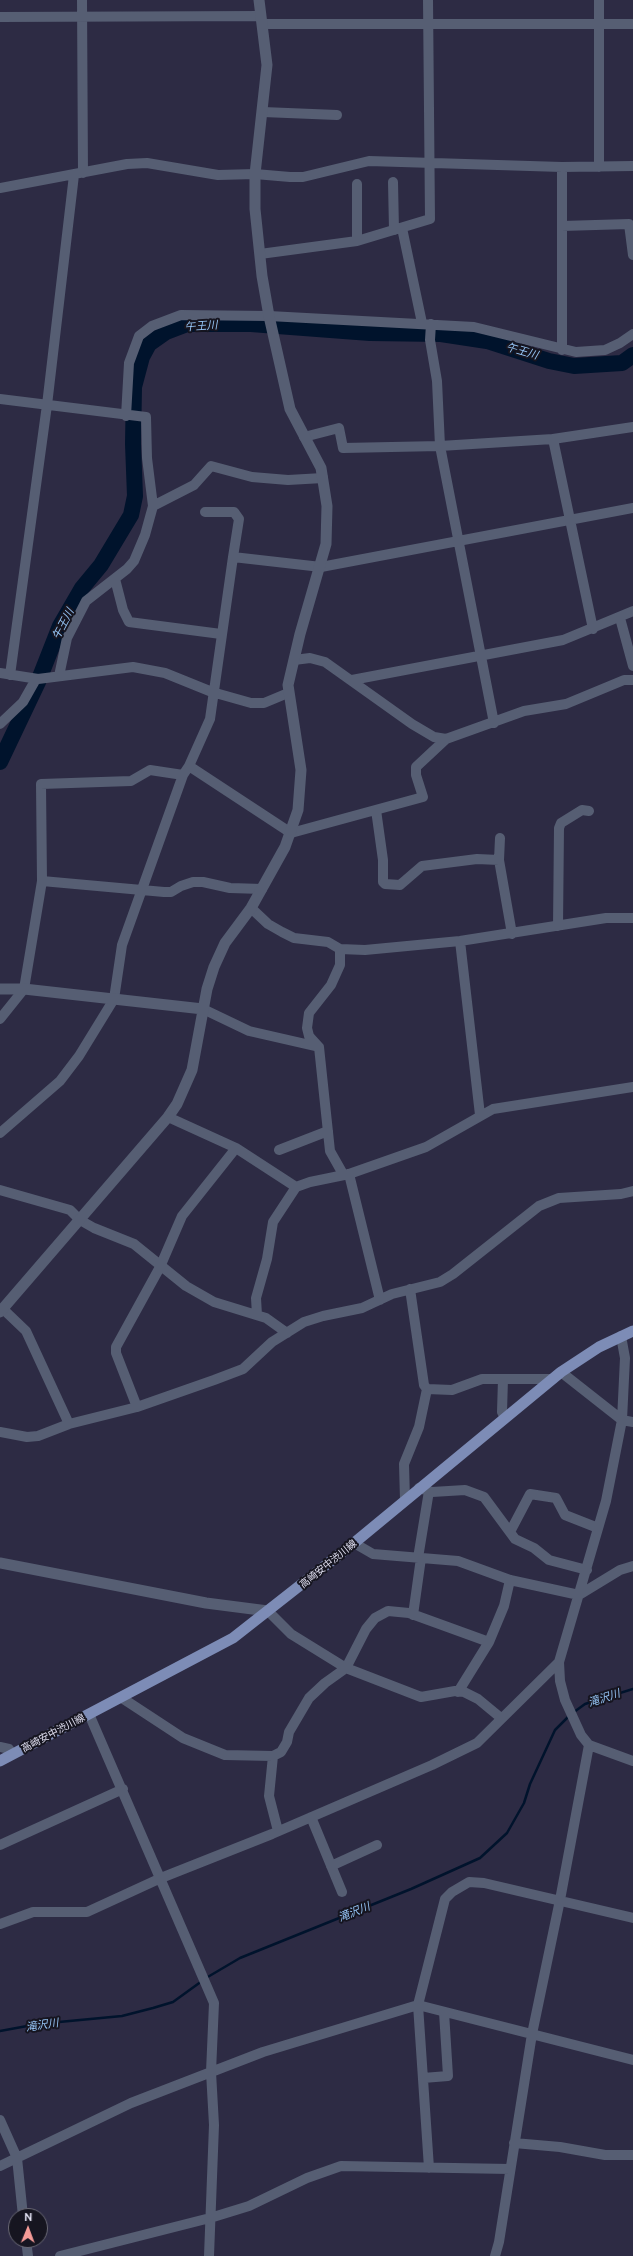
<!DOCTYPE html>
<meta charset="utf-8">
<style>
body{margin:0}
#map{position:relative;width:633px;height:2256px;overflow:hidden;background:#2d2b44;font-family:Ubuntu,sans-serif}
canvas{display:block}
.north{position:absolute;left:8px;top:2208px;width:40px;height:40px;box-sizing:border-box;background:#161520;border:1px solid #686774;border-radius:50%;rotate:1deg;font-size:11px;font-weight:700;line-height:16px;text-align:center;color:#e3e2f3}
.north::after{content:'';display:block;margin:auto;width:14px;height:18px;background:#f59b97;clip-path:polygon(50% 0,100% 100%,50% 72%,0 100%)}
</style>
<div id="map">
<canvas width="633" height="2256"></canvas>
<div class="north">N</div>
</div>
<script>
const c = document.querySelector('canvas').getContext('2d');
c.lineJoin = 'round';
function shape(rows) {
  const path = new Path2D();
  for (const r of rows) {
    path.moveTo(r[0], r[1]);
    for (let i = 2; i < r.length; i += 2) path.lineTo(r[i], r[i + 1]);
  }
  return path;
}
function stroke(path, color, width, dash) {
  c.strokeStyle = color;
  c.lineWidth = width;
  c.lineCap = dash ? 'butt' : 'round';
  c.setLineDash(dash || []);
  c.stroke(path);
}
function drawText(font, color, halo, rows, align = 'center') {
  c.font = font + ' Ubuntu,"Noto Sans JP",sans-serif';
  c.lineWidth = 4;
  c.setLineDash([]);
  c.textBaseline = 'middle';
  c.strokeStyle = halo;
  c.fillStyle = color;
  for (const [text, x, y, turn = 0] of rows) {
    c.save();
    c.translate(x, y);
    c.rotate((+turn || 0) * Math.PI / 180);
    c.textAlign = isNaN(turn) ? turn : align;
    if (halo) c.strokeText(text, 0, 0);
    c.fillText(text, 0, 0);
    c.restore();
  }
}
const stream = shape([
 [574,1712,585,1704,633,1689],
 [206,1978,240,1958,411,1889,480,1858,507,1833,524,1803,530,1784,555,1730,570,1715],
 [0,2031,38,2024,122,2016,153,2008,173,2002,202,1981]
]);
const river = shape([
 [0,762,38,682,60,626,82,588,101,565,131,515,135,496,133,444,134,387,142,357,149,344,166,332,187,324,251,324,370,333,441,334,487,341,549,361,574,366,622,363,633,355]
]);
const minor = shape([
 [82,0,83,173],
 [599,0,599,167],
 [0,17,261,16],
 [262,24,633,24],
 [263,112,337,115],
 [562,167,562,350],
 [393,182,394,230],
 [0,188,127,164,147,163,218,175,255,174,290,177,303,177,369,161,562,167,633,166],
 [562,226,629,224,633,255],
 [402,228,422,323],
 [357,241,357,184],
 [260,254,357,241,430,219,428,0],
 [431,324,430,340,437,381,440,446,494,723],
 [0,399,146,417,147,458,153,506,145,535,134,561,127,569,86,601,67,638,59,676],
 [126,416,129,363,139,336,152,326,181,315,269,316,474,327,576,352,605,350,620,343,633,334],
 [304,437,339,428,343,448,440,446,553,439,633,427],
 [553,439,593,629],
 [153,506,194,485,211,466,252,477,288,480,323,478],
 [205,512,234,512,239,519,233,557],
 [115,579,123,610,129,622,221,634],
 [620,618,633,666],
 [294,660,310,658,325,662,412,724,434,737,446,739,524,711,566,704,624,680,633,680],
 [0,673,38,679,133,667,165,673,212,692,251,703,264,703,288,693],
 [10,675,47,405,74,175],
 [352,680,563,640,633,611],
 [0,724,23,702,36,679],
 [189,766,291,833,423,797,416,775,416,767,446,739],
 [376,810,383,860,383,882,385,884,400,885,422,866,477,859,499,860],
 [500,838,499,860,512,934],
 [42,881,164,892,171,892,181,886,193,882,203,882,230,888,262,889],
 [251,908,268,924,282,932,294,938,328,942,340,949,365,950,460,941,606,918,633,918],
 [558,926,559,828,561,823,582,810,589,811],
 [460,941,480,1115],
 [340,949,340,965,331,985,309,1013,307,1028,309,1036,319,1047,330,1151,343,1174],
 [203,1009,249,1031,319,1047],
 [0,1019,24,989,42,881,41,784,131,781,150,770,183,775],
 [168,1117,236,1148,296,1187,310,1182,349,1174,426,1147,493,1109,633,1087],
 [0,1133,60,1081,79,1056,114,999,122,945,183,775,189,766,210,719,233,557,321,567,633,508],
 [279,1150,328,1131],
 [349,1174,380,1300],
 [0,1190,70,1210,80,1220,94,1228,134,1244,186,1286,214,1302,266,1318,287,1333],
 [3,1309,26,1331,69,1424],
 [257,1315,256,1298,267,1259,273,1222,296,1187],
 [621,1336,625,1358,622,1420,606,1501,559,1662,560,1681,565,1700,581,1735,589,1745,633,1761],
 [561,1372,622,1420,633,1422],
 [503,1379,502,1412,505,1418],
 [427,1389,452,1390,482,1379,553,1379],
 [137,1407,116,1353,116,1347,160,1267,182,1216,236,1148],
 [0,1432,27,1437,38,1436,69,1424,137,1407,214,1380,243,1369,272,1342,304,1322,323,1316,362,1308,392,1294,440,1282,453,1274,539,1206,559,1198,621,1194,633,1191],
 [419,1488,432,1492,465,1490,484,1497,515,1539,534,1548,549,1560,587,1570],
 [405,1500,404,1464,419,1427,427,1389,424,1385,410,1289],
 [510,1532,530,1494,556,1498,565,1515,598,1528],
 [354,1543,373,1554,458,1561,510,1580,579,1595,620,1570,633,1566],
 [418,1558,429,1491],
 [268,1611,291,1634,346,1668,421,1697,455,1691,464,1692,478,1699,501,1718],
 [413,1615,421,1558],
 [458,1692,489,1642,504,1606,510,1580],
 [122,1698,183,1738,225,1755,273,1756,281,1752,287,1742,289,1732,309,1698,325,1683,346,1668,366,1629,375,1618,388,1611,409,1613,489,1642],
 [89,1714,214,2003,211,2072,214,2125,209,2256],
 [0,1747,9,1749,12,1754],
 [273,1756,269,1796,278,1831],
 [311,1817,342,1892],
 [0,1845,123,1789],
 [331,1866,377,1845],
 [0,1924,33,1912,87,1912,161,1878,272,1834,432,1765,477,1743,559,1662],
 [423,2078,448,2076,444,2012],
 [0,2120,17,2158,23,2216],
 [514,2143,560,2147,605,2155,633,2155],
 [0,2166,131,2103,263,2052,418,2005,633,2060],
 [429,2168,418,2005,445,1899,452,1892,469,1882,484,1883,633,1918],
 [26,2240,28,2256],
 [60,2256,210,2218,249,2206,307,2178,341,2166,510,2169],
 [495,2256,499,2242,532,2034,560,1900,589,1745]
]);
const tertiary = shape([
 [0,989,24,989,203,1009],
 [0,1312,168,1117,177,1104,192,1070,207,989,214,967,225,943,251,908,285,847,298,810,301,770,288,685,300,634,326,544,327,506,321,468,290,409,269,316,262,276,255,209,255,174,267,65,259,0],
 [0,1563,206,1603,268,1611]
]);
const primary = shape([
 [0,1761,233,1638,354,1543,561,1372,599,1347,633,1331]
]);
const streetNames = [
 ["高崎安中渋川線",328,1564,-39],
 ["高崎安中渋川線",53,1733,-28]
];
const waterNames = [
 ["午王川",201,326,-4],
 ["午王川",522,351,16],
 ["午王川",63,624,-62],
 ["滝沢川",604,1698,-18],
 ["滝沢川",354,1912,-22],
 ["滝沢川",42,2025,-8]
];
stroke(stream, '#00132c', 2.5);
stroke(river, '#00132c', 16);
stroke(minor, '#565e73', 10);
stroke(tertiary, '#565e73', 11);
stroke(primary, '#7d8cb6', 11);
drawText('10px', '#e3e2f3', '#161520', streetNames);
drawText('italic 11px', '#95c4f5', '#161520', waterNames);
</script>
